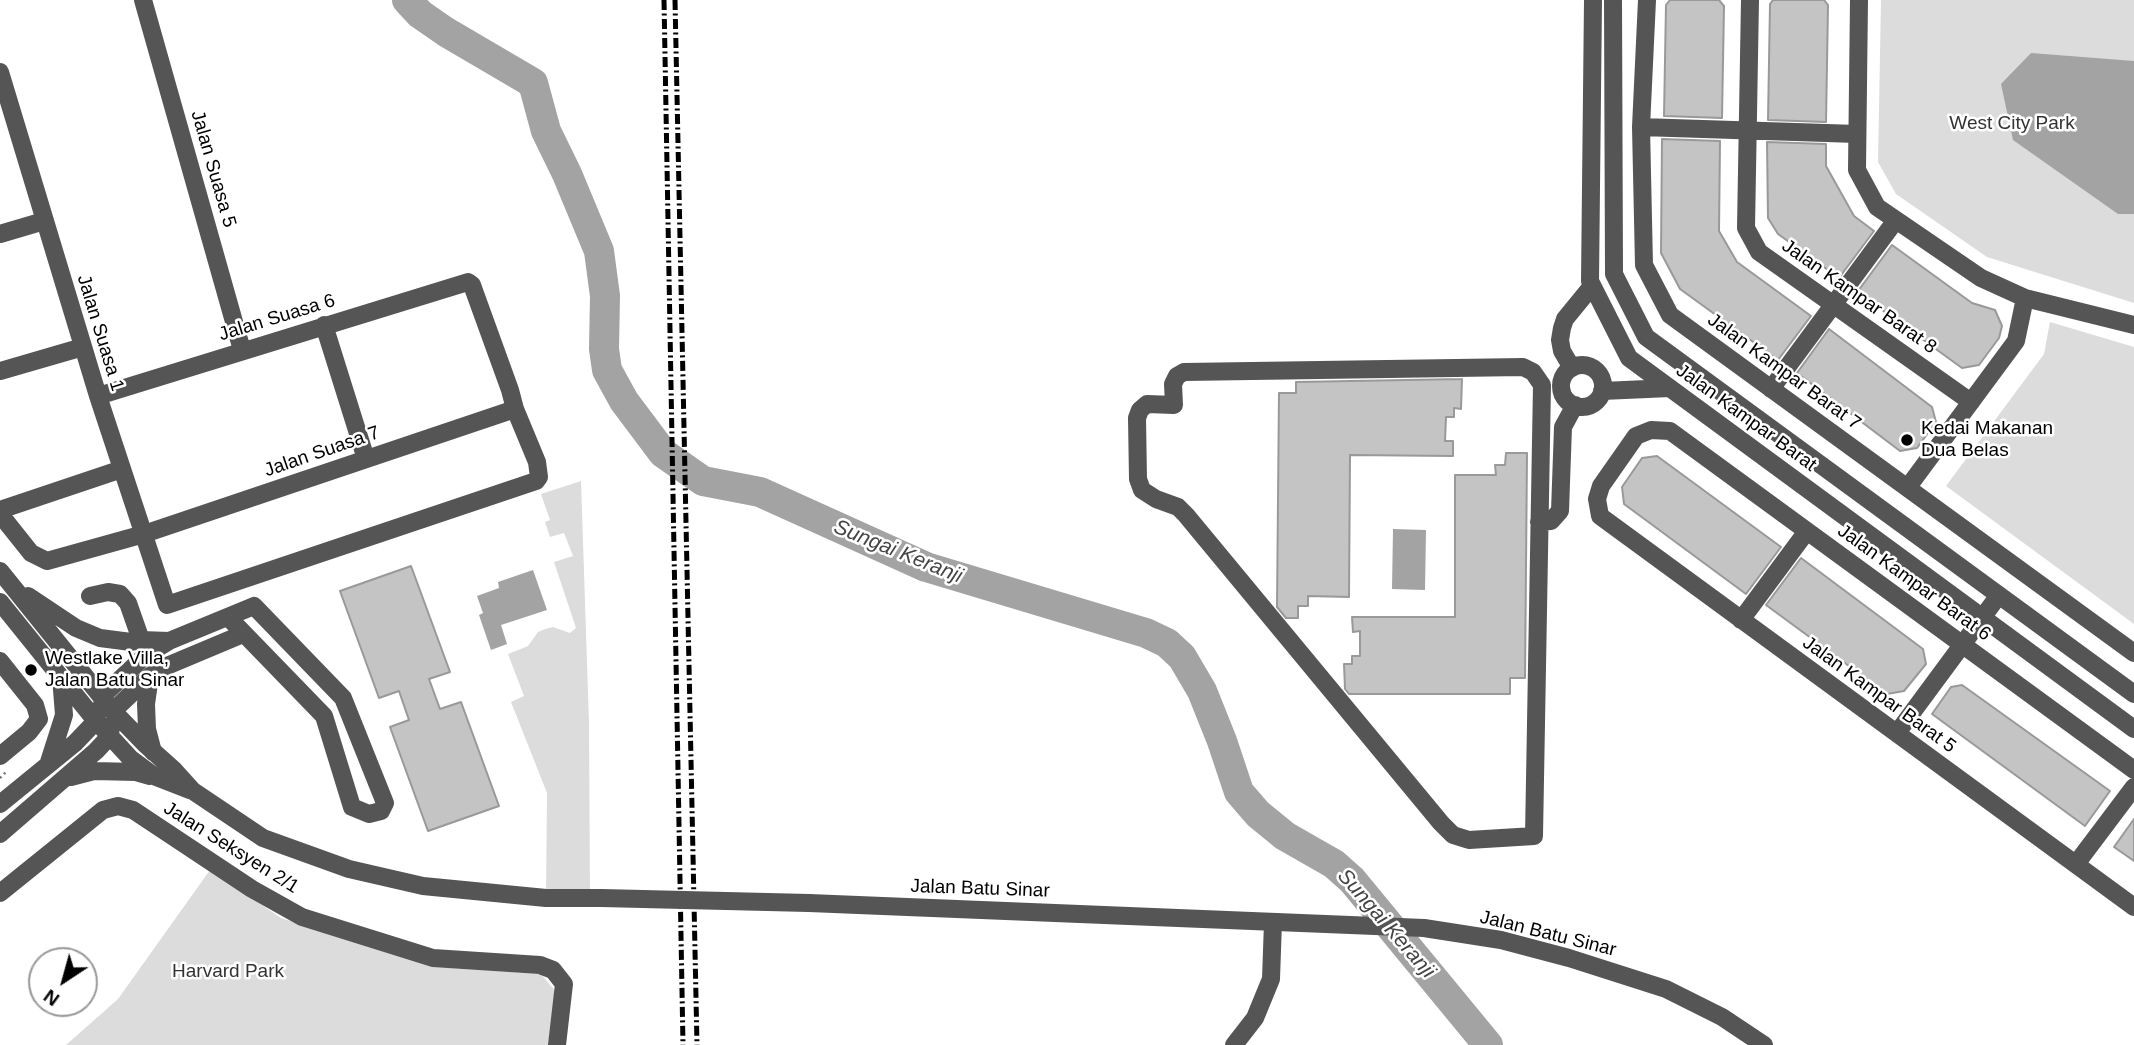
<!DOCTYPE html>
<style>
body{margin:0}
#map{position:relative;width:2134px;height:1045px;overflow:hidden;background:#fff;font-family:Helvetica,sans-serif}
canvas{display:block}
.north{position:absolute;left:28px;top:947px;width:70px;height:70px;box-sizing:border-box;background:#fff;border:2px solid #999;border-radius:50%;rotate:216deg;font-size:19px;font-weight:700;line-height:28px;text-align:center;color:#000}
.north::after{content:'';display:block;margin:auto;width:24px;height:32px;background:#000;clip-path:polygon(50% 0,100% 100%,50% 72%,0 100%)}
</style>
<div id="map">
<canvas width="2134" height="1045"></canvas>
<div class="north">N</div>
</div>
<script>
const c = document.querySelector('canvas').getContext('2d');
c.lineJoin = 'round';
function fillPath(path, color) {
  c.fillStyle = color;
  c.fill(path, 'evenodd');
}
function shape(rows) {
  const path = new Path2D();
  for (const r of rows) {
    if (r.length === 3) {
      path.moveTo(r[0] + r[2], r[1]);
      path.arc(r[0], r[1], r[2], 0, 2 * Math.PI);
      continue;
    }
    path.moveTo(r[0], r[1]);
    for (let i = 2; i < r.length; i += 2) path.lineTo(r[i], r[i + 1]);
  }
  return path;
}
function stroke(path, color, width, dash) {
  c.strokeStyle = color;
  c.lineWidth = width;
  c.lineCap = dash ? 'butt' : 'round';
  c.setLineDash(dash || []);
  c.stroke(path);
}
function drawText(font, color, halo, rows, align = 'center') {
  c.font = font + ' Helvetica,sans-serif';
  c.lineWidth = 5;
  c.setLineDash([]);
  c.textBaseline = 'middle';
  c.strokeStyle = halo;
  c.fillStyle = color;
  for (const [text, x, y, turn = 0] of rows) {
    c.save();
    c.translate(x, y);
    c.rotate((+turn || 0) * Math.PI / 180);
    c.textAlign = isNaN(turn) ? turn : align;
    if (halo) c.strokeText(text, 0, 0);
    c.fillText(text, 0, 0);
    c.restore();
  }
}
const green = shape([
 [1881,0,2134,0,2134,303,1987,257,1896,194,1878,162],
 [2050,322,2134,347,2134,624,1946,486,2044,354],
 [581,481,589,723,590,897,546,898,547,793,511,702,524,696,508,654,528,646,538,632,545,629,553,627,570,633,576,628,554,562,573,556,564,533,550,537,545,522,550,520,541,494],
 [210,870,281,918,436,967,541,974,556,992,548,1045,66,1045,118,999]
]);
const water = shape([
 [2031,53,2134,61,2134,214,2118,214,2013,140,2001,84],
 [1393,529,1426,530,1425,590,1392,589],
 [533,570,547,610,501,625,507,644,491,650,479,615,483,613,477,596,499,588,498,582]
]);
const river = shape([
 [407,0,420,14,446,32,533,83,546,131,567,174,599,251,605,296,604,349,607,370,624,401,663,453,703,481,760,492,926,567,1146,633,1167,643,1182,657,1202,691,1222,741,1239,792,1258,814,1285,836,1334,864,1352,880,1488,1045]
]);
const building = shape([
 [1670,0,1719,0,1724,6,1722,118,1664,116,1666,5,1670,0],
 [1773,0,1824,0,1828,5,1826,122,1768,120,1770,4,1773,0],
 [1662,139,1720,141,1719,231,1737,262,1811,316,1778,360,1680,289,1661,253,1662,139],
 [1767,142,1826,144,1826,166,1854,216,1874,231,1839,278,1778,234,1768,218,1767,142],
 [1892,245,1972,303,1995,310,2002,326,1999,338,1979,365,1962,368,1860,294,1858,291,1892,245],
 [1829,329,1932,407,1936,422,1917,448,1900,451,1797,373,1829,329],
 [1462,379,1461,409,1454,408,1454,417,1446,417,1445,441,1453,441,1453,456,1350,455,1349,597,1308,596,1308,606,1298,606,1298,618,1286,618,1277,607,1279,393,1296,393,1296,382,1462,379],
 [1506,453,1527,453,1525,678,1510,678,1510,694,1349,694,1345,689,1344,664,1352,664,1352,656,1360,656,1360,631,1353,632,1352,617,1455,617,1455,475,1496,475,1495,465,1505,465,1506,453],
 [1657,456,1781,547,1746,594,1624,504,1622,487,1642,458,1657,456],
 [1801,558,1923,649,1926,664,1904,691,1887,694,1766,605,1801,558],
 [411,566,450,672,429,679,440,709,461,702,499,806,428,831,390,727,409,720,399,691,379,698,340,591,411,566],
 [1962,685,2110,791,2085,826,1932,714,1951,687,1962,685],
 [2134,819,2134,861,2114,847,2134,819]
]);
const path = shape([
 [0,778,6,772]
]);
const minor = shape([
 [143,0,242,350],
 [1593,0,1590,281,1629,358,2134,729],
 [1613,0,1614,274,1646,337,2134,694],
 [1647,0,1641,127,1644,265,1670,315,2134,653],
 [1750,0,1746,228,1759,252,1971,402],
 [1859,0,1857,170,1877,207,1981,278,2025,298,2134,325],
 [0,72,98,396,167,605,536,481,539,477,537,462,515,409,510,390,472,285,468,282,98,396],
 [1641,127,1857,134],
 [0,234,44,221],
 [324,325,366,459],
 [1582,386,21],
 [1523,367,1533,372,1542,385,1534,836,1469,840,1453,835,1441,823,1186,515,1178,507,1156,499,1142,490,1138,479,1137,418,1140,410,1147,404,1174,405,1173,384,1177,376,1184,372,1523,367],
 [1572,368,1562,351,1560,340,1562,328,1565,319,1592,286],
 [0,371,83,347],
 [1771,389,1896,220],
 [1602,391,1670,388],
 [1908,487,2016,341,2025,298],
 [0,510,122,469],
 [0,514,31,553,47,561,144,534,515,409],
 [1539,522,1551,521,1560,511,1563,427,1575,405],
 [0,571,113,711,145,744,174,770,193,791,263,838,349,869,423,886,546,898,601,898],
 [28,596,76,628,100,638,131,642,141,640,169,641],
 [90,596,108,592,120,594,128,603,141,640],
 [0,602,96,721,131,759,154,776,190,790],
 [1741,620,1807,531],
 [0,661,35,705,39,719,29,732,0,756],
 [150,676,146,704,147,729,153,752],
 [101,697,146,655,169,641,254,606,343,698,385,803,381,811,369,814,352,807,324,716,228,617],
 [113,711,150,676,162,668,243,634],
 [1897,733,1999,595],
 [49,762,64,715,61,677],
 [2134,770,1670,431,1651,430,1636,436,1601,486,1597,499,1600,516,2134,907],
 [71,777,94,771,136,772,150,776],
 [0,804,75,743,96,721,98,710],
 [0,834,96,751,110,736,111,725],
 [2076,864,2134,787],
 [0,893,103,810,118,806,133,810,252,889,302,917,433,958,540,965,553,970,564,984,557,1045],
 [809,903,1424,928,1501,940,1569,958,1666,989,1722,1017,1764,1045],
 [1234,1045,1255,1018,1271,979,1273,922]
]);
const rail = shape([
 [664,0,683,1045],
 [675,0,697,1045]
]);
const minorBridge = shape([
 [601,898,809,903]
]);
const markers = [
 [1907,440,7,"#000"],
 [31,670,7,"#000"]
];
const parkNames = [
 ["West City Park",2012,124],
 ["Harvard Park",228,972]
];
const streetNames = [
 ["Jalan Suasa 5",213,169,74],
 ["Jalan Kampar Barat 8",1859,297,35],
 ["Jalan Suasa 6",277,318,-17],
 ["Jalan Suasa 1",100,333,73],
 ["Jalan Kampar Barat 7",1784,372,36],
 ["Jalan Kampar Barat",1746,418,36],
 ["Jalan Suasa 7",322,452,-19],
 ["Jalan Kampar Barat 6",1914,583,36],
 ["Jalan Kampar Barat 5",1879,695,36],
 ["Jalan Seksyen 2/1",231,848,32],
 ["Jalan Batu Sinar",980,889,2],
 ["Jalan Batu Sinar",1548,934,14]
];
const poiNames = [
 ["Kedai Makanan",1921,429],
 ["Dua Belas",1921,451],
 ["Westlake Villa,",45,659],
 ["Jalan Batu Sinar",45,681]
];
const waterNames = [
 ["Sungai Keranji",898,552,22],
 ["Sungai Keranji",1386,924,49]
];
fillPath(green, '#dcdcdc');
fillPath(water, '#a3a3a3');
stroke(river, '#a3a3a3', 30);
fillPath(building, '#c4c4c4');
stroke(building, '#999', 2);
stroke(path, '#777', 2.5, [2, 3.5]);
stroke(minor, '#555', 18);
stroke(rail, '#000', 5, [10, 3.5, 2, 3.5]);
stroke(minorBridge, '#555', 18);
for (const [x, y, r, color] of markers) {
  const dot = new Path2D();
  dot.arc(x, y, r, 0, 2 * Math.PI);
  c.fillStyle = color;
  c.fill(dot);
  stroke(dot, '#fff', 2.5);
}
drawText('19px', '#333', '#fff', parkNames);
drawText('19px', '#000', '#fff', streetNames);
drawText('19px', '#000', '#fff', poiNames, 'left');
drawText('italic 21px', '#444', '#fff', waterNames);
</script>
